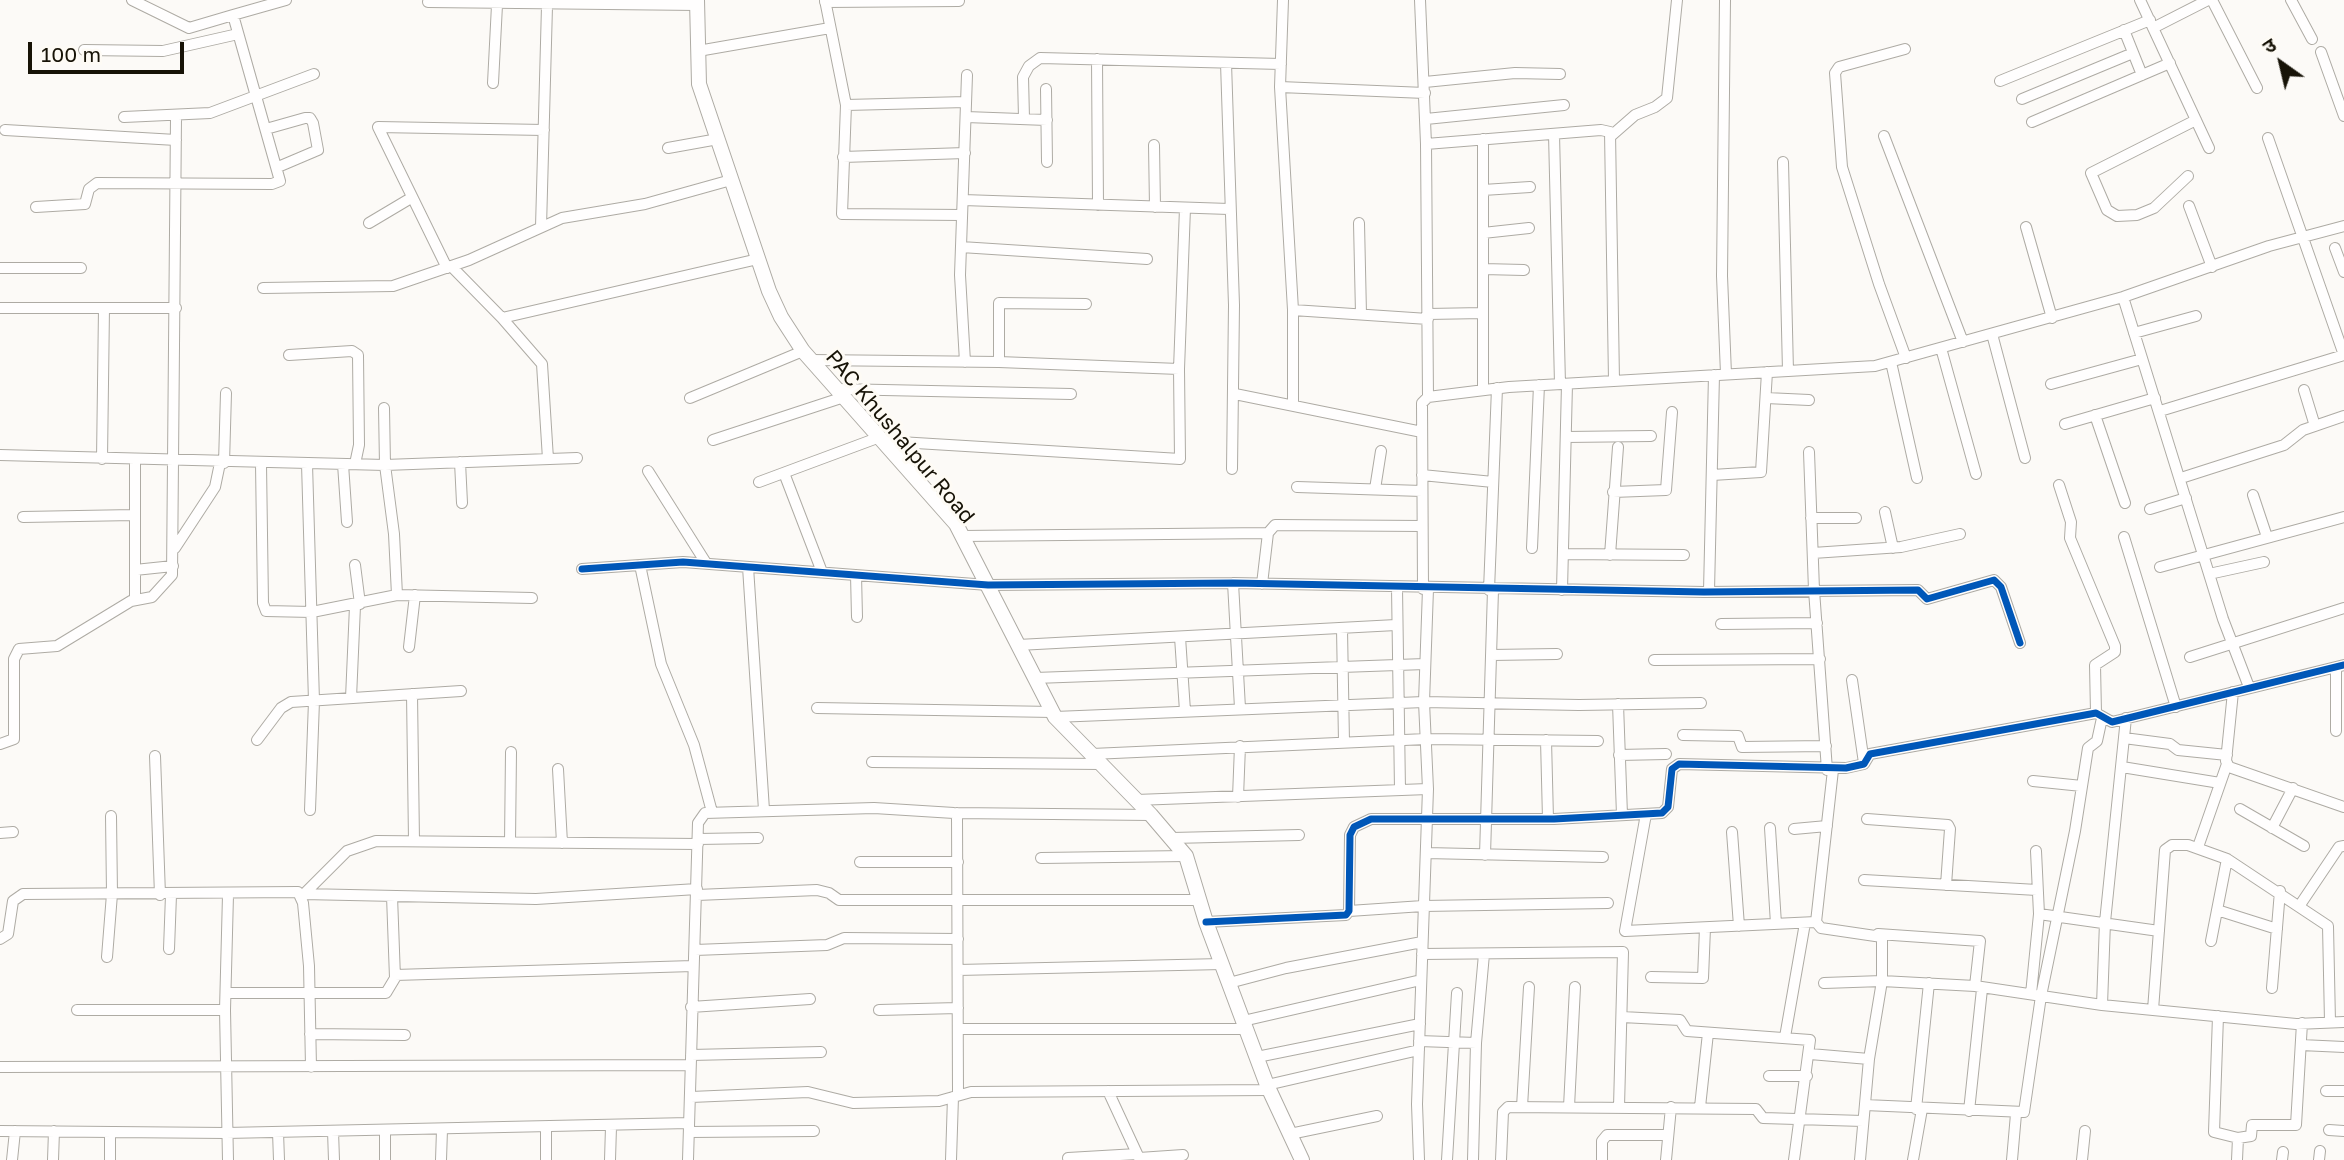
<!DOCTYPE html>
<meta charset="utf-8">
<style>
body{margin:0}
#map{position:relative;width:2344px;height:1160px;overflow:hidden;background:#fcfaf7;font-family:"Golos Text","Noto Sans Devanagari",sans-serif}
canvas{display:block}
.north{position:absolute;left:2246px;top:28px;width:70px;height:70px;-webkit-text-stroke:5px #fefbf5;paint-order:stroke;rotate:326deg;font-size:19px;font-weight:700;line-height:28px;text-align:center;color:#171307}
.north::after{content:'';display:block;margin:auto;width:24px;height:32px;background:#171307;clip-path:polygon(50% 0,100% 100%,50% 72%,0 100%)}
.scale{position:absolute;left:28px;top:42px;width:156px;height:32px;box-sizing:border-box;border:4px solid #171307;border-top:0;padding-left:9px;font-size:21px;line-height:24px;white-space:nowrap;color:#171307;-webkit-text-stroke:5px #fefbf5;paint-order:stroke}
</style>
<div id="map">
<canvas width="2344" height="1160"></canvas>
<div class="north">उ</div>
<div class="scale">100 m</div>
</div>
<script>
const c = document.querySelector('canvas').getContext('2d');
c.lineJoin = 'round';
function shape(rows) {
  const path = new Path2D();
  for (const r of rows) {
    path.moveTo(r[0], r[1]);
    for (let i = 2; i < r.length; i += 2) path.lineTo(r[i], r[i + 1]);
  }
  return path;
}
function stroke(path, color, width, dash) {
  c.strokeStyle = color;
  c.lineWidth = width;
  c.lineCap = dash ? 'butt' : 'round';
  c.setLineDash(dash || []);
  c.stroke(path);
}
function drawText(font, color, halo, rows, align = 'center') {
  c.font = font + ' "Golos Text",sans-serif';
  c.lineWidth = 6;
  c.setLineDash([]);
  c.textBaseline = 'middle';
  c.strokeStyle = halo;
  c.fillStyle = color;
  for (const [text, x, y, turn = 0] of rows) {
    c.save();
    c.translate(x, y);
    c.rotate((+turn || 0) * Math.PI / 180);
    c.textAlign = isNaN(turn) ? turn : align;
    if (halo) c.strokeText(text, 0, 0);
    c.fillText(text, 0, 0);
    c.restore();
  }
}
const street = shape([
 [132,0,189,28,233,15],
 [825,0,846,105,842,214,962,215],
 [1283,0,1280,87,1293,310,1293,405],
 [1420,0,1426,144,1428,397],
 [1725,0,1722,276,1726,374],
 [2140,0,2209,148],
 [2212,0,2257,88],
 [2291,0,2312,39],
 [428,2,697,5],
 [825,2,959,1],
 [2153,28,2208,0],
 [2124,30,2142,75],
 [1905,49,1839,67,1835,73,1842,167,1879,284,1906,358],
 [84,50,163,51,238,34],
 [698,51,830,28],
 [2321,52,2344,116],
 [1097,59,1098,205],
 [1226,63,1234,305,1232,469],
 [2000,81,2150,20],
 [1425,82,1515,73,1560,74],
 [493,83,497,5],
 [1280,87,1425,93],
 [1046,89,1047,162],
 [2022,99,2133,53],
 [846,105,966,102],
 [124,117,210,113,314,74],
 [966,117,1047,120],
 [1024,118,1023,77,1029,66,1040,58,1281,64],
 [1426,119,1564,105],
 [2032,122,2170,63],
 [266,129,305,118,310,118,313,123,318,150,278,167],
 [5,130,176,140],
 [1554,134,1560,384],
 [1611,136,1635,115,1655,107,1667,98,1677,0],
 [1884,136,1963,342],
 [1426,144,1601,130,1610,132,1614,381],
 [1154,145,1155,207],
 [668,148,718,139],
 [843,157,965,153],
 [1783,162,1788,371],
 [2188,176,2154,208,2137,215,2117,216,2107,210,2091,173,2196,120],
 [1483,190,1530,187],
 [963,200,1229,209],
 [2189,206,2212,267],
 [36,207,85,204,89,189,97,183,272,184,280,181,233,15,286,0],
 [369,223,411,198],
 [1359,223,1361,314],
 [541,227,547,6],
 [2026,227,2052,318],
 [1483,233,1529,228],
 [961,247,1147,259],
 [2335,248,2344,272],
 [452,267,502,318,758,259],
 [0,268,81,268],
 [447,268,378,127,544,130],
 [1483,269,1524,270],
 [263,288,393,286,469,260,562,218,645,204,731,180],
 [2123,297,2223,619,2249,687],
 [0,308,176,308],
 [1293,310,1428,319],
 [1428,314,1483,313],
 [502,318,542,364,548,459],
 [2134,333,2196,316],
 [1992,334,2025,458],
 [1941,348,1976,474],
 [289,355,352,351,358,355,359,445,355,464],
 [811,360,999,362,1179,369],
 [965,362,960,275,967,75],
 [999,362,999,303,1086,304],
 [1891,362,1917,478],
 [2051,384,2142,359],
 [837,389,1071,394],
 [1483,389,1483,139],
 [2304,390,2315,426],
 [1235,394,1422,432],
 [690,398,803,351],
 [1766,398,1809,400],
 [384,408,385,465,394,534,397,595],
 [2160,411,2344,355,2268,138],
 [2095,415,2125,503],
 [2065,424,2155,398],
 [1566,437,1651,436],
 [713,440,844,397],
 [883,441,1180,459,1179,369,1185,208],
 [1809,452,1814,590,1827,770],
 [0,455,385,465,577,458],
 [102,459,104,308],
 [135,461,135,599],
 [460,462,462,503],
 [224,463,226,393],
 [261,464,263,603,266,611,312,612,397,595,532,598],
 [307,464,314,701,310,810],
 [343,464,347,522],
 [648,471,706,563],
 [784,473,822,572],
 [1422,475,1493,482],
 [1712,475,1761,472,1767,372],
 [2181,478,2284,445,2303,430,2344,416],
 [759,482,880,437],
 [2059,485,2071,522,2070,538,2115,646,2115,652,2095,665,2096,713],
 [1297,487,1422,491],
 [1375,489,1381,451],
 [1613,492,1666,490,1672,412],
 [2253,495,2267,537],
 [2150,509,2186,498],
 [1885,512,1893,548],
 [23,517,134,515],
 [1811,518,1856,518],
 [962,536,1268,533],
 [2124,537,2176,707],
 [175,548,215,487,220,463],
 [1532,548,1539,385],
 [1813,553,1901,547,1960,534],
 [1563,554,1684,555],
 [1610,555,1618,447],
 [355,565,360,604],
 [640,565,661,664,694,745,712,812],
 [748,567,764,810],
 [2160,567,2344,517],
 [582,569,683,562,988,585,1233,583,1704,592,1918,590,1927,599,1994,580,2001,587,2020,643],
 [135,570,173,566],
 [2209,574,2264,562],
 [856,575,857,617],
 [1233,583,1240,708],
 [1262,584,1268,533,1275,525,1422,526],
 [1397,588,1400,790],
 [1423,589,1422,403,1428,397,1509,387,1875,366,2123,297,2269,246,2344,226],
 [1489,590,1497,388],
 [1562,590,1567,384],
 [1709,591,1714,375],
 [1721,624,1817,623],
 [1342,629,1344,742],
 [1180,637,1185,711],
 [1018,645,1396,625],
 [409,647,415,595],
 [1491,655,1557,654],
 [2190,657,2344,608],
 [1654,660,1820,659],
 [2336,667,2336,731],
 [1035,678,1425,664],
 [1852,680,1864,763],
 [2233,692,2226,761,2229,767,2344,807],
 [412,694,414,841],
 [351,698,355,606],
 [1618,704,1622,815],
 [817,708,1053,712],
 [1055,717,1424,702,1579,705,1701,703],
 [1683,735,1738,736,1742,747,1826,746],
 [2124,738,2170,744,2178,750,2227,755],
 [257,740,281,708,291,702,461,691],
 [1546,740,1548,819],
 [0,744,14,739,14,659,19,649,57,646,131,601,152,597,172,575,176,117],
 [1092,754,1426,739,1598,741],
 [1619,755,1666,754],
 [155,756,160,895],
 [872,762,1101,764],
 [2122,767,2220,783],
 [558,769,562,843],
 [1833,770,1816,922,1821,928,1882,937,1882,981,1975,986,2102,1005,2296,1024,2344,1022],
 [2033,781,2082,786],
 [1238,797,1240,746],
 [1136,800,1428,789],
 [2240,809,2304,846],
 [957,813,958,1095],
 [1646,814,1625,931,1816,922],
 [1867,819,1948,825,1950,829,1946,885],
 [1770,828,1776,924],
 [2272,828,2293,788],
 [1794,829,1827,826],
 [1732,832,1739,926],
 [0,833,13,832],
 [1172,838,1299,835],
 [698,839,758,838],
 [510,842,511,752],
 [2198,847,2227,764],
 [1426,853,1603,857],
 [1485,855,1493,590],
 [1041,858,1186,856],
 [860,862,958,862],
 [1864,880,2037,890],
 [303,894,536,899,697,889],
 [697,895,817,890,829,893,839,900,1199,900],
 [301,897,347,851,376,841,698,844],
 [2300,905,2339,847,2344,846],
 [2217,910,2277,929],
 [1349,911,1423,906,1608,903],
 [2039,914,2159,931],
 [1206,922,1346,915,1349,911,1350,835,1354,827,1371,819,1554,819,1662,813,1668,807,1672,769,1679,764,1846,768,1864,764,1870,754,2096,713,2112,722,2344,665],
 [1878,934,1980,941,1975,986],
 [0,939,8,934,13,901,23,894,298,892,303,903,309,966,311,1067],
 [2211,941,2227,859],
 [169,949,171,895],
 [695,950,827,945,844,938,958,939],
 [1422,954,1623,952,1619,1107],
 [107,957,112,894,111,816],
 [958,970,1222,964],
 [395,975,693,966],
 [1651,977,1703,978,1705,928],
 [1229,983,1286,968,1422,942],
 [1824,983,1882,981,1869,1059,1860,1160],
 [2272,988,2280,891],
 [226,993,386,993,395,978,392,896],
 [2031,994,2039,914,2036,851],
 [2102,1005,2105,922,2126,718],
 [691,1007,810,999],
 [77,1010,225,1010],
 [879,1010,958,1008],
 [2153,1010,2165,850,2172,845,2188,845,2227,859,2328,926,2330,1022],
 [2218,1016,2214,1132,2238,1138,2251,1136,2252,1125,2296,1125,2302,1023],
 [1622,1017,1680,1020,1687,1031,1810,1040,1794,1160],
 [1243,1021,1421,980],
 [958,1029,1246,1029],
 [310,1034,405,1035],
 [1785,1037,1805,923],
 [1419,1041,1476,1043],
 [2301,1045,2344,1047],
 [1810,1054,1869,1059],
 [691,1055,821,1052],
 [1257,1057,1420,1024],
 [0,1067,690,1065],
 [1769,1076,1807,1076],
 [1267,1085,1419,1050],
 [1108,1091,1140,1160],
 [2326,1091,2344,1091],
 [691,1097,808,1092,853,1103,939,1101,971,1092,1269,1090],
 [1865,1105,2024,1112,2041,996,2075,831,2088,748,2097,741,2102,718],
 [1522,1107,1529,987],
 [1569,1107,1575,987],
 [1700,1107,1708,1033],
 [1916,1109,1929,983],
 [1969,1111,1982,989],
 [385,1130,385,1160],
 [2329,1130,2344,1131],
 [0,1131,226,1133,689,1123],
 [333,1131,334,1160],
 [110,1132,110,1160],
 [278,1132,279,1160],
 [689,1132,814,1131],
 [1290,1134,1377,1116],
 [1068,1158,1137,1154],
 [1139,1158,1183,1155],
 [12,1160,15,1131],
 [53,1160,54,1131],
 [228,1160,225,1010,228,895],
 [441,1160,442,1130],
 [546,1160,546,1128],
 [610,1160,611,1127],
 [688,1160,698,823,705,813,874,808,954,813,1151,815],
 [951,1160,953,1097],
 [1419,1160,1417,1104,1428,789,1424,702,1428,589],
 [1447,1160,1457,993],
 [1473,1160,1476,1043,1484,954],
 [1501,1160,1503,1112,1508,1107,1756,1109,1763,1118,1863,1121],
 [1602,1160,1602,1141,1607,1135,1668,1135],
 [1666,1160,1671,1107],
 [1913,1160,1922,1109],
 [2012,1160,2016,1114],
 [2082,1160,2085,1131],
 [2237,1160,2238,1138],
 [2282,1160,2283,1152],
 [2319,1160,2320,1151]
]);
const secondary = shape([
 [697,0,699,84,769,291,781,317,803,351,956,524,1055,717,1151,815,1186,856,1206,922,1267,1085,1302,1160]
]);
const cycleway = shape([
 [582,569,683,562,988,585,1233,583,1704,592,1918,590,1927,599,1994,580,2001,587,2020,643],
 [1206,922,1346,915,1349,911,1350,835,1354,827,1371,819,1554,819,1662,813,1668,807,1672,769,1679,764,1846,768,1864,764,1870,754,2096,713,2112,722,2344,665]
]);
const streetNames = [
 ["PAC Khushalpur Road",900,437,50]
];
stroke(street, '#aeaba4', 12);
stroke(secondary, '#aeaba4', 16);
stroke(street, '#fffefe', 10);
stroke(secondary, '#fffefe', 14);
stroke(cycleway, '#0057b8', 7);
drawText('21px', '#171307', '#fefbf5', streetNames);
</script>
